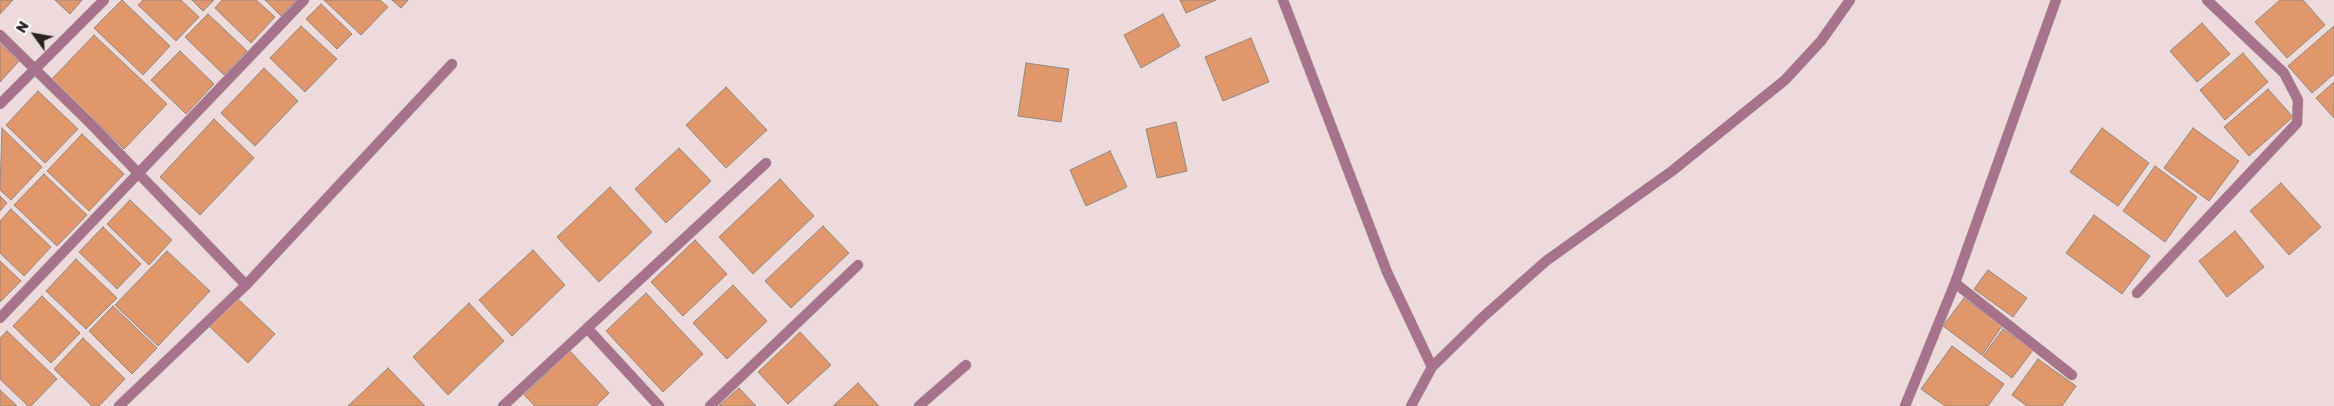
<!DOCTYPE html>
<style>
body{margin:0}
#map{position:relative;width:2334px;height:406px;overflow:hidden;background:#ecdbda;font-family:"Golos Text",sans-serif}
canvas{display:block}
.north{position:absolute;left:10px;top:10px;width:50px;height:50px;-webkit-text-stroke:4px #fff;paint-order:stroke;rotate:302deg;font-size:14px;font-weight:700;line-height:20px;text-align:center;color:#292322}
.north::after{content:'';display:block;margin:auto;width:18px;height:22px;background:#292322;clip-path:polygon(50% 0,100% 100%,50% 72%,0 100%)}
</style>
<div id="map">
<canvas width="2334" height="406"></canvas>
<div class="north">N</div>
</div>
<script>
const c = document.querySelector('canvas').getContext('2d');
c.lineJoin = 'round';
function fillPath(path, color) {
  c.fillStyle = color;
  c.fill(path, 'evenodd');
}
function shape(rows) {
  const path = new Path2D();
  for (const r of rows) {
    path.moveTo(r[0], r[1]);
    for (let i = 2; i < r.length; i += 2) path.lineTo(r[i], r[i + 1]);
  }
  return path;
}
function stroke(path, color, width, dash) {
  c.strokeStyle = color;
  c.lineWidth = width;
  c.lineCap = dash ? 'butt' : 'round';
  c.setLineDash(dash || []);
  c.stroke(path);
}
const building = shape([
 [0,0,13,0,0,14,0,0],
 [55,0,82,0,70,14,55,0],
 [122,0,170,46,143,75,94,28,122,0],
 [143,0,181,0,199,17,176,41,138,5,143,0],
 [192,0,214,0,203,11,192,0],
 [222,0,256,0,275,17,251,43,215,8,222,0],
 [265,0,296,0,281,16,265,0],
 [324,0,380,0,388,7,361,35,324,0],
 [392,0,408,0,401,8,392,0],
 [1180,0,1216,0,1186,13,1180,0],
 [2280,0,2303,0,2325,25,2287,58,2255,22,2280,0],
 [321,4,352,34,337,49,306,19,321,4],
 [208,14,247,51,224,75,185,37,208,14],
 [1163,14,1180,46,1141,68,1124,35,1163,14],
 [2202,23,2230,54,2197,82,2170,51,2202,23],
 [301,26,337,59,305,92,270,58,301,26],
 [2334,26,2334,74,2312,93,2288,66,2334,26],
 [94,35,167,104,124,149,52,79,94,35],
 [1251,38,1269,82,1223,101,1205,57,1251,38],
 [0,44,19,61,0,82,0,44],
 [180,51,214,84,186,114,151,80,180,51],
 [2243,53,2268,82,2225,120,2200,90,2243,53],
 [1026,63,1069,69,1061,122,1018,116,1026,63],
 [264,68,298,101,255,146,221,113,264,68],
 [2334,82,2334,118,2316,98,2334,82],
 [726,87,767,130,726,168,686,125,726,87],
 [2268,89,2293,117,2249,156,2224,127,2268,89],
 [38,91,78,129,45,163,6,125,38,91],
 [214,119,254,158,200,215,160,177,214,119],
 [1176,122,1187,171,1157,178,1146,129,1176,122],
 [2,128,42,167,11,200,0,190,2,128],
 [2102,128,2149,163,2118,206,2070,172,2102,128],
 [2193,128,2239,161,2209,201,2164,168,2193,128],
 [82,134,124,174,89,211,47,171,82,134],
 [679,148,711,181,666,223,635,189,679,148],
 [1110,151,1127,187,1086,206,1070,170,1110,151],
 [2155,166,2197,197,2165,242,2123,211,2155,166],
 [44,174,87,215,57,246,14,205,44,174],
 [780,179,814,216,753,274,719,237,780,179],
 [2281,183,2321,227,2289,255,2250,211,2281,183],
 [610,187,652,232,599,282,557,237,610,187],
 [0,196,7,203,0,211,0,196],
 [130,200,172,240,149,265,107,224,130,200],
 [11,209,51,247,24,276,0,253,0,221,11,209],
 [2094,215,2150,256,2122,294,2066,253,2094,215],
 [823,226,849,253,791,308,765,281,823,226],
 [103,227,141,264,117,289,79,252,103,227],
 [2235,231,2264,267,2227,297,2199,261,2235,231],
 [695,240,727,274,683,316,651,282,695,240],
 [533,250,565,285,512,336,479,300,533,250],
 [167,251,210,291,158,346,115,305,167,251],
 [76,259,117,298,86,329,46,291,76,259],
 [0,261,21,281,0,302,0,261],
 [1988,270,2027,298,2013,317,1974,289,1988,270],
 [733,285,767,321,727,359,693,323,733,285],
 [646,293,703,354,663,392,606,331,646,293],
 [42,296,80,333,51,363,13,326,42,296],
 [237,298,275,334,248,363,210,327,237,298],
 [1964,298,2002,326,1982,355,1943,326,1964,298],
 [469,303,504,341,448,395,413,357,469,303],
 [113,306,157,348,132,374,89,331,113,306],
 [2003,329,2033,350,2012,378,1983,356,2003,329],
 [7,331,57,379,31,406,28,406,0,379,0,338,7,331],
 [800,332,831,365,788,404,758,372,800,332],
 [83,338,125,379,99,406,92,406,54,369,83,338],
 [1952,346,2004,384,1988,406,1945,406,1921,389,1952,346],
 [570,351,609,393,596,406,535,406,524,395,570,351],
 [2038,359,2076,386,2062,406,2027,406,2012,395,2038,359],
 [388,368,425,406,348,406,388,368],
 [858,383,879,406,833,406,858,383],
 [739,388,756,406,719,406,739,388],
 [0,390,17,406,0,406,0,390]
]);
const minor = shape([
 [1283,0,1387,272,1432,367],
 [0,35,90,123,246,285],
 [0,104,104,0],
 [1955,283,2072,375],
 [2137,293,2297,123,2298,100,2284,73,2207,0],
 [0,318,304,0],
 [587,328,659,406],
 [119,406,246,285,452,64],
 [503,406,766,163],
 [710,406,858,265],
 [919,406,966,365],
 [1905,406,1955,283,2056,0]
]);
const tertiary = shape([
 [1411,406,1432,367,1483,317,1546,261,1672,171,1785,80,1821,41,1850,0]
]);
fillPath(building, '#df976b');
stroke(building, '#958880', 1);
stroke(minor, '#c9bab9', 11);
stroke(tertiary, '#c9bab9', 11);
stroke(minor, '#a6728c', 10);
stroke(tertiary, '#a6728c', 10);
</script>
